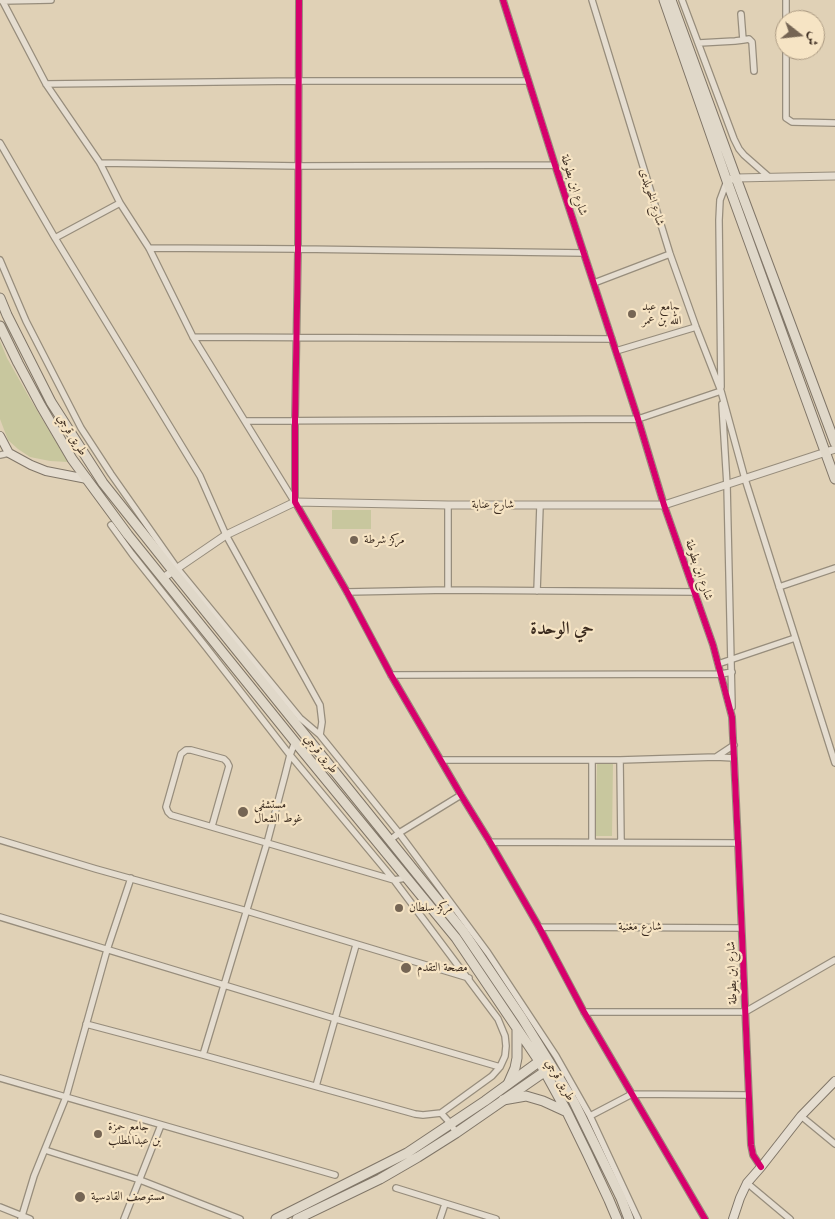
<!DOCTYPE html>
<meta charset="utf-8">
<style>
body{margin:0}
#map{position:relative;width:835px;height:1219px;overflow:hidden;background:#e0d1b6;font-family:"Libre Caslon Text",Amiri,serif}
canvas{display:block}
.north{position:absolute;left:775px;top:10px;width:50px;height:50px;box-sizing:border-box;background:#f6e4c4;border:1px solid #ab9a82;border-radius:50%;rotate:106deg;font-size:14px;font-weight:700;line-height:20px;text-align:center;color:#3b2b1f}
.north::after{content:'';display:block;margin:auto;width:18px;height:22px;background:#756554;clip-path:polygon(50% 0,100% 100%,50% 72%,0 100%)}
</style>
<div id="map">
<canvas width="835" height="1219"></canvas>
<div class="north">ش</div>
</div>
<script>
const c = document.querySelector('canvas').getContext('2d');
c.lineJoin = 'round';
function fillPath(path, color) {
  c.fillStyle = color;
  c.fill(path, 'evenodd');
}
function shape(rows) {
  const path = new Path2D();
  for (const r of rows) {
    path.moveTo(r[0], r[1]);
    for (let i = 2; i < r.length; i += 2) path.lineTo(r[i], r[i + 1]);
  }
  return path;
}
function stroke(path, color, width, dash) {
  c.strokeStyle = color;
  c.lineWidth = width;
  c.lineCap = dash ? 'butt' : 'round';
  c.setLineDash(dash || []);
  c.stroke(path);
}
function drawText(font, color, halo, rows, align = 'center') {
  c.font = font + ' "Libre Caslon Text",Amiri,serif';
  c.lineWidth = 4.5;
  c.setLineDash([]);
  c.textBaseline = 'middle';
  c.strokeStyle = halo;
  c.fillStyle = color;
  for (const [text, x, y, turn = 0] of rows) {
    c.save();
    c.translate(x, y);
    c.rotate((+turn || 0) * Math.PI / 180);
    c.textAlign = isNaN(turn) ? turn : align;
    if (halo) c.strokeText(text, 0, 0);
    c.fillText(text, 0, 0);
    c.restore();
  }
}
const green = shape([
 [0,341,7,358,29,397,68,462,50,461,30,457,18,449,8,440,0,419],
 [332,510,371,510,371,529,332,529],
 [597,763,613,763,612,836,595,836]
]);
const minor = shape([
 [2,0,46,84,100,163,120,203,149,248,193,337,294,501],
 [299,0,298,249,295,421,295,502,347,592,391,675,461,795,490,842,539,927,584,1012,705,1219],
 [503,0,555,165,638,419,664,505,713,645,732,717,738,843,751,1145,753,1155,761,1167],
 [592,0,670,254,696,327,721,391,745,479,835,763],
 [682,0,734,139,739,149,744,155,769,177],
 [786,0,786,20],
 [2,1,51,0],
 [743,40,749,39,752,42,754,71],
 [699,43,735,41,743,40,741,14],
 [786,50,786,118,792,122,835,123],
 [46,84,299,81,528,81],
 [0,143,55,238,200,476,226,535,320,705,322,722,320,735,399,833,488,953,556,1056,590,1116,638,1219],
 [100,163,299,166,555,165],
 [55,238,120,203],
 [149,248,298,249,584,253],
 [0,260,26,321,81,428,111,474,177,568,300,718,320,735],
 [594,283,670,254],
 [193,337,612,339],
 [616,351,696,327],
 [721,387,719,220,720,200,727,181],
 [722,404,727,485,732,707],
 [246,421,638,419,721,391],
 [0,455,9,453],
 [111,525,132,554,206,647,290,755,394,880,171,815,168,812,166,807,181,754,186,750,191,750,224,759,227,762,229,766,212,826],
 [779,587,835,568],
 [448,590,448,505],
 [537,591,540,506],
 [347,592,448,590,695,592],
 [718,664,795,638],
 [391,675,721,674,732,672],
 [734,745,716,757,734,758],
 [441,760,620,760,716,757],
 [620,760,621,842],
 [0,840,96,869,247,911,469,978],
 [390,840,399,833,461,795],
 [490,842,738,843],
 [592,842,592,760],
 [0,917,336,1019,500,1067],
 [539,927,741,928],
 [584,1012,745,1012,835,960],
 [86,1024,203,1055,415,1114,423,1115,441,1113,492,1076,500,1067,505,1056,506,1046,505,1036,498,1019,394,880,406,878],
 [203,1055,267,843,285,775,290,755,295,742],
 [0,1078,335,1175],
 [316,1086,356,945],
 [441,1113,451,1124,456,1133],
 [590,1116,632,1094,748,1095],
 [801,1116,835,1144],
 [45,1150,140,1180,240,1219],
 [747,1183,790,1219],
 [396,1188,496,1219],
 [0,1207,30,1219],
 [21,1219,34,1176,66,1097,107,950,131,878],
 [124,1219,161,1125],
 [440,1219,445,1204]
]);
const tertiary = shape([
 [732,179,736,178,835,176],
 [163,578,226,535,295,502,448,505,664,505,835,449]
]);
const secondary = shape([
 [0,436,9,453,31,465,46,471,87,479],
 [733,1219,740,1198,747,1183,761,1167,801,1116,835,1081]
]);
const primary = shape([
 [664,0,727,181,835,479],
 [671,0,736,178,835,443],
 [276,1219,407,1153,485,1101,544,1058],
 [297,1219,380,1179,418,1157,456,1133,550,1068]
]);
const trunk = shape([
 [0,298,7,315,51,402,103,483,173,571,463,931,522,1018,574,1102,621,1198,629,1219],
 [0,326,18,363,41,406,72,459,128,535,295,742,456,938,539,1061,567,1112,587,1153,609,1200,617,1219],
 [508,1084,515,1068,517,1058,517,1029],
 [503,1100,526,1096,543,1101,567,1112]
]);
const cycleway = shape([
 [299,0,298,249,295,421,295,502,347,592,391,675,461,795,490,842,539,927,584,1012,705,1219],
 [503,0,555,165,638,419,664,505,713,645,732,717,738,843,751,1145,753,1155,761,1167]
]);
const markers = [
 [632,314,5,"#756554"],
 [354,540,5,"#756554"],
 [243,812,6,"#756554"],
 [399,908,5,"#756554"],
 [406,968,6,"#756554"],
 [98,1134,5,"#756554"],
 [80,1197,6,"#756554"]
];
const streetNames = [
 ["شارع ابن بطوطة",574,185,72],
 ["شارع الخويلدى",652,197,73],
 ["طريق قرجي",72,435,58],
 ["شارع عنابة",493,505],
 ["شارع ابن بطوطة",699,570,71],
 ["طريق قرجي",321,754,51],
 ["شارع مغنية",640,927],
 ["شارع ابن بطوطة",732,973,-92],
 ["طريق قرجي",560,1080,59]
];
const poiNames = [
 ["جامع عبد",642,307],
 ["الله بن عمر",642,321],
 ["مركز شرطة",364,540],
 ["مستشفي",254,805],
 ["غوط الشعال",254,819],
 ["مركز سلطان",409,908],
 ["مصحة التقدم",417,968],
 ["جامع حمزة",108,1127],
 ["بن عبدالمطلب",108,1141],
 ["مستوصف القادسية",91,1197]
];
const districtNames = [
 ["حي الوحدة",562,629]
];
fillPath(green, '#c8c79e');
stroke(minor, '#978d7c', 8);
stroke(tertiary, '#978d7c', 9);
stroke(secondary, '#807668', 10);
stroke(primary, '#807668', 11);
stroke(trunk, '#807668', 11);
stroke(minor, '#e5ddd0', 5.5);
stroke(tertiary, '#e5ddd0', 7);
stroke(secondary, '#e5ddd0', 8);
stroke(primary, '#e0d8c9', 9);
stroke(trunk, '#e0d8c9', 9);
stroke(cycleway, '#d6006c', 6);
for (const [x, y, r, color] of markers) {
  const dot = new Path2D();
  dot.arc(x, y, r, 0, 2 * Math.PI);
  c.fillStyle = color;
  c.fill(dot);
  stroke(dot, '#f6e4c4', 2);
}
drawText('12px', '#3b2b1f', '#f6e4c4', streetNames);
drawText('12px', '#3b2b1f', '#f6e4c4', poiNames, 'left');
drawText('bold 18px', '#3b2b1f', '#f6e4c4', districtNames);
</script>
